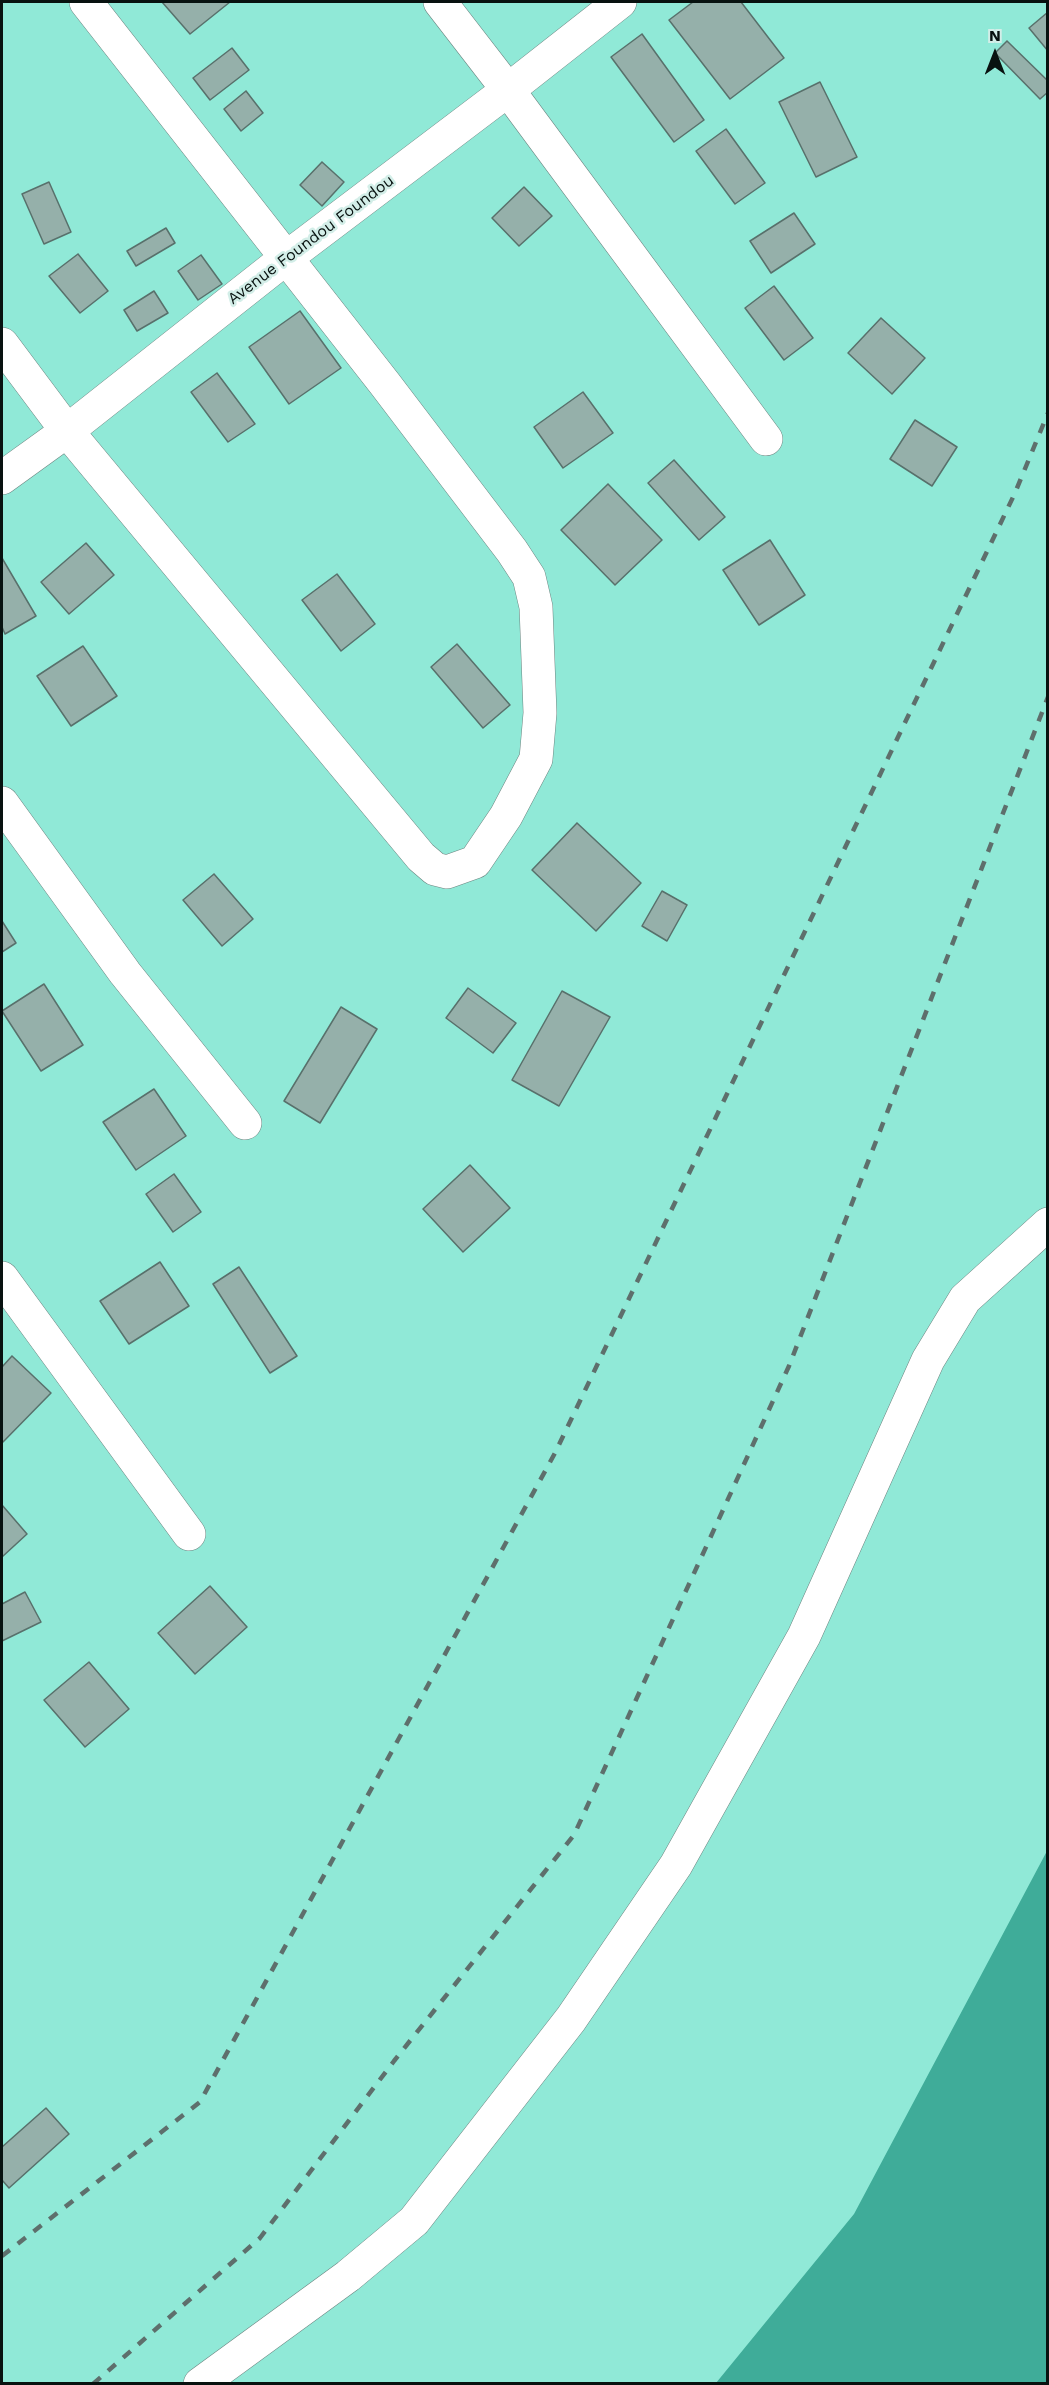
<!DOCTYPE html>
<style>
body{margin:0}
#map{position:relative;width:1049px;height:2385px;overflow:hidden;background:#d3eee8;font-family:"Work Sans",sans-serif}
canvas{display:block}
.frame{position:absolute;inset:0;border:3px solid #081210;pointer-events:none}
.north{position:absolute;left:965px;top:24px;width:60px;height:60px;-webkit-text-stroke:4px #d3eee8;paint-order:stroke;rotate:0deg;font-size:16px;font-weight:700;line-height:24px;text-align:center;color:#081210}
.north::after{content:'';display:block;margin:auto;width:21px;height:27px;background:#081210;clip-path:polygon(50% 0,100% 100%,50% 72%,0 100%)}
</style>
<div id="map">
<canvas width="1049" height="2385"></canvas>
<div class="frame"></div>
<div class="north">N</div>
</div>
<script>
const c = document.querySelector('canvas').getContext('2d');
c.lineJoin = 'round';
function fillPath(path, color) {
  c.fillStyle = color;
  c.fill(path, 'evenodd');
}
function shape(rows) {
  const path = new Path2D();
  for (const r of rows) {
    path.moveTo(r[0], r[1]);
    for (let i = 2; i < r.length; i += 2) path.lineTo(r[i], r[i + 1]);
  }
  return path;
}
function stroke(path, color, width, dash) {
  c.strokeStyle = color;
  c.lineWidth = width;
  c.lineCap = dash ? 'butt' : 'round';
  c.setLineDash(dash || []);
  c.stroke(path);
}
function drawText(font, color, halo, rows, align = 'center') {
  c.font = font + ' "Work Sans",sans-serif';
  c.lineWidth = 5;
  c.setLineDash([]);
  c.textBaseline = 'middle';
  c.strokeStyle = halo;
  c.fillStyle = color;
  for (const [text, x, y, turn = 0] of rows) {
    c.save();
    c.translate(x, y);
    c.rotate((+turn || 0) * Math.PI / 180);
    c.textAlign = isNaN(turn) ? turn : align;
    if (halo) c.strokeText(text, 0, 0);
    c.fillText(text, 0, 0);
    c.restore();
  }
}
const green = shape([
 [2,2,1047,2,1047,2383,2,2383]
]);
const water = shape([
 [1047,1851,1047,2383,716,2383,854,2214]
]);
const building = shape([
 [162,2,230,2,190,34,162,2],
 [693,2,741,2,784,58,730,99,669,20,693,2],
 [1048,12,1048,51,1029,28,1048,12],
 [642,34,704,120,674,142,611,57,642,34],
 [1007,41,1048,81,1048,92,1040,99,995,53,1007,41],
 [232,48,249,70,210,100,193,78,232,48],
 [820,82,857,157,816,177,779,102,820,82],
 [246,91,263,113,241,131,224,109,246,91],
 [726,129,765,183,735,204,696,151,726,129],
 [322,162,344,182,322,206,300,185,322,162],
 [49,182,71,232,44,244,22,194,49,182],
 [524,187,552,216,519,246,492,218,524,187],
 [794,213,815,244,771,273,750,241,794,213],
 [166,228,175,243,136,266,127,251,166,228],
 [78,254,108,291,80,313,49,276,78,254],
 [201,255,222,284,198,300,178,271,201,255],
 [774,286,813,338,784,360,745,308,774,286],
 [154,291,168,313,137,331,124,310,154,291],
 [300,311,341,368,289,404,249,347,300,311],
 [881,318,925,358,892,394,848,353,881,318],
 [217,373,255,424,228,442,191,392,217,373],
 [583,392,613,433,563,468,534,427,583,392],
 [915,420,957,447,932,486,890,459,915,420],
 [674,460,725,517,699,540,648,483,674,460],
 [608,484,662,540,615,585,561,530,608,484],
 [770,540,805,595,759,625,723,570,770,540],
 [86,543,114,575,69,614,41,582,86,543],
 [2,558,36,616,5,634,2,627,2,558],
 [337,574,375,624,341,651,302,600,337,574],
 [457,644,510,705,483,728,431,667,457,644],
 [83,646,117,696,71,726,37,676,83,646],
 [577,823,641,883,596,931,532,870,577,823],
 [214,874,253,919,222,946,183,900,214,874],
 [662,891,687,905,667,941,642,926,662,891],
 [2,921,16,943,2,952,2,921],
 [44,984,83,1045,41,1071,2,1011,44,984],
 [468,988,516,1023,493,1053,446,1018,468,988],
 [562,991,610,1017,559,1106,512,1080,562,991],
 [341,1007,377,1029,320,1123,284,1101,341,1007],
 [154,1089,186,1136,136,1170,103,1122,154,1089],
 [470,1165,510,1208,463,1252,423,1209,470,1165],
 [174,1174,201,1212,173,1232,146,1194,174,1174],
 [160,1262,189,1306,129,1344,100,1301,160,1262],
 [239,1267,297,1356,270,1373,213,1284,239,1267],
 [12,1356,51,1393,3,1442,2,1440,2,1367,12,1356],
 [2,1505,27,1534,2,1557,2,1505],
 [210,1586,247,1627,195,1674,158,1633,210,1586],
 [25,1592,41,1622,2,1641,2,1604,25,1592],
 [89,1662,129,1709,85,1747,44,1700,89,1662],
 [46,2108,69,2134,9,2188,2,2180,2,2147,46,2108]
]);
const street = shape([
 [440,2,508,90,766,439],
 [2,344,67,431,421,857,435,869,447,872,475,862,506,816,536,759,540,713,536,607,529,577,512,551,385,384,86,2],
 [2,478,67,431,286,258,508,90,620,2],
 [2,803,125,973,245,1123],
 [2,1278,189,1534],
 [200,2384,348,2276,414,2221,571,2019,676,1865,804,1636,928,1360,965,1299,1048,1224]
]);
const rail = shape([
 [2,2256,200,2102,555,1453,1015,493,1048,413],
 [93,2384,260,2238,394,2061,574,1835,789,1366,1048,697]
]);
const streetNames = [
 ["Avenue Foundou Foundou",311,240,-37]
];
fillPath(green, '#90e9d7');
fillPath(water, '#3fac99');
fillPath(building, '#95b0aa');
stroke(building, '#58706b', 1.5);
stroke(street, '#6c8580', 34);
stroke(street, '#fff', 33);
stroke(rail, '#5e6f6c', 4.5, [10, 10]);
drawText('16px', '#081210', '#d3eee8', streetNames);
</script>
